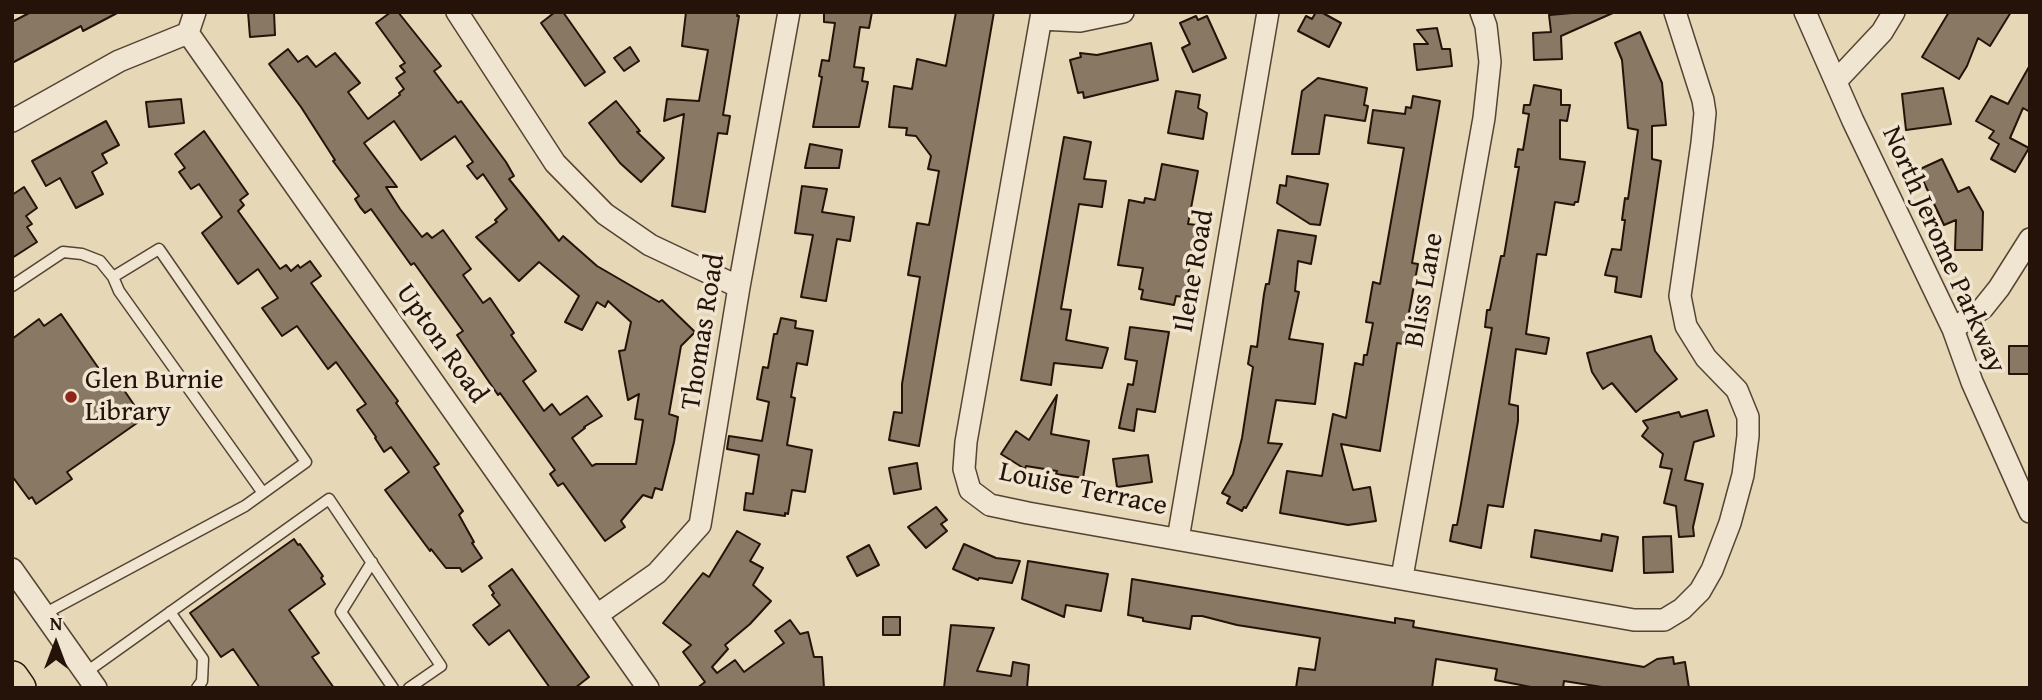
<!DOCTYPE html>
<style>
body{margin:0}
#map{position:relative;width:2042px;height:700px;overflow:hidden;background:#e6d7b6;font-family:"Gentium Book Plus",serif}
canvas{display:block}
.frame{position:absolute;inset:0;border:14px solid #251209;pointer-events:none}
.north{position:absolute;left:21px;top:609px;width:70px;height:70px;-webkit-text-stroke:5px #efe5d0;paint-order:stroke;rotate:0deg;font-size:19px;font-weight:700;line-height:28px;text-align:center;color:#251209}
.north::after{content:'';display:block;margin:auto;width:24px;height:32px;background:#251209;clip-path:polygon(50% 0,100% 100%,50% 72%,0 100%)}
</style>
<div id="map">
<canvas width="2042" height="700"></canvas>
<div class="frame"></div>
<div class="north">N</div>
</div>
<script>
const c = document.querySelector('canvas').getContext('2d');
c.lineJoin = 'round';
function fillPath(path, color) {
  c.fillStyle = color;
  c.fill(path, 'evenodd');
}
function shape(rows) {
  const path = new Path2D();
  for (const r of rows) {
    path.moveTo(r[0], r[1]);
    for (let i = 2; i < r.length; i += 2) path.lineTo(r[i], r[i + 1]);
  }
  return path;
}
function stroke(path, color, width, dash) {
  c.strokeStyle = color;
  c.lineWidth = width;
  c.lineCap = dash ? 'butt' : 'round';
  c.setLineDash(dash || []);
  c.stroke(path);
}
function drawText(font, color, halo, rows, align = 'center') {
  c.font = font + ' "Gentium Book Plus",serif';
  c.lineWidth = 7;
  c.setLineDash([]);
  c.textBaseline = 'middle';
  c.strokeStyle = halo;
  c.fillStyle = color;
  for (const [text, x, y, turn = 0] of rows) {
    c.save();
    c.translate(x, y);
    c.rotate((+turn || 0) * Math.PI / 180);
    c.textAlign = isNaN(turn) ? turn : align;
    if (halo) c.strokeText(text, 0, 0);
    c.fillText(text, 0, 0);
    c.restore();
  }
}
const building = shape([
 [31,12,119,12,83,31,81,26,12,63,12,22,31,12],
 [248,12,274,12,275,35,250,37,248,12],
 [391,12,398,12,441,66,434,71,458,103,461,101,506,162,514,176,509,179,559,241,563,236,597,266,659,302,662,300,695,332,681,346,669,414,678,417,674,442,662,490,655,488,652,498,643,495,621,521,625,527,605,541,563,483,558,486,550,474,555,470,500,393,498,395,457,335,463,331,414,263,411,265,371,209,365,213,360,207,355,199,359,196,333,161,335,160,301,107,269,64,288,49,298,62,307,56,316,67,335,53,360,83,348,92,368,119,400,95,399,93,404,89,396,78,405,72,400,66,405,63,376,23,391,12],
 [394,121,421,160,455,136,473,162,467,166,477,179,483,174,507,209,495,220,497,222,476,237,519,281,539,262,579,296,565,322,582,330,597,302,605,307,608,301,631,322,625,350,619,351,628,400,639,394,635,419,643,420,636,464,596,464,592,466,572,438,585,428,584,427,602,416,587,396,560,415,552,404,544,411,523,381,536,371,511,335,514,333,490,298,483,303,463,275,471,269,443,230,432,238,427,233,422,237,400,209,386,187,397,187,364,143,394,121],
 [555,12,563,12,605,72,585,86,541,23,555,12],
 [686,12,738,12,737,16,739,16,723,115,730,116,727,134,718,133,705,212,672,206,684,114,664,121,667,99,699,101,708,50,682,46,686,12],
 [824,12,872,12,869,28,860,27,854,67,864,68,862,81,868,82,859,127,813,127,822,77,819,76,822,60,829,61,835,23,824,22,824,12],
 [956,12,994,12,919,446,889,440,894,412,902,413,902,384,920,277,908,275,917,223,929,225,939,171,928,169,931,156,916,136,906,135,907,128,889,127,894,86,912,89,917,59,946,66,956,12],
 [1316,12,1321,12,1341,23,1329,47,1298,31,1306,16,1312,19,1316,12],
 [1584,12,1615,12,1561,36,1562,59,1534,60,1533,33,1551,32,1549,15,1584,12],
 [1949,12,2011,12,1990,46,1978,38,1967,66,1959,79,1922,57,1949,12],
 [1196,16,1198,20,1207,16,1226,58,1193,72,1182,48,1190,44,1180,23,1196,16],
 [1437,28,1442,49,1450,49,1452,66,1417,70,1414,44,1428,44,1417,30,1437,28],
 [1640,32,1662,83,1666,125,1652,126,1652,159,1661,161,1641,297,1615,292,1617,277,1605,275,1612,249,1621,250,1625,220,1622,220,1625,198,1628,199,1638,130,1628,128,1622,60,1615,43,1640,32],
 [1151,43,1158,80,1084,98,1083,92,1078,93,1070,60,1081,57,1080,53,1097,55,1151,43],
 [630,47,639,61,624,71,614,58,630,47],
 [2030,65,2030,112,2023,108,2010,138,2029,148,2015,172,1991,159,1999,144,1989,138,1994,131,1976,121,1991,96,2008,104,2030,65],
 [1318,78,1367,88,1364,105,1368,106,1365,121,1325,115,1319,154,1292,154,1302,91,1318,78],
 [1534,85,1561,90,1561,105,1570,105,1567,121,1560,120,1560,159,1585,162,1578,202,1575,202,1574,205,1555,202,1546,255,1537,254,1526,334,1549,338,1546,354,1516,349,1509,404,1518,406,1518,421,1503,507,1488,505,1481,548,1450,541,1453,525,1457,525,1461,504,1492,328,1485,327,1487,310,1490,310,1501,256,1504,256,1519,167,1515,167,1518,149,1523,150,1529,114,1523,113,1524,105,1530,105,1534,85],
 [1943,88,1951,124,1906,130,1902,94,1943,88],
 [1176,91,1200,95,1198,108,1207,113,1203,139,1168,133,1176,91],
 [1413,96,1440,101,1412,263,1418,264,1403,344,1397,343,1380,451,1341,444,1353,490,1370,487,1376,521,1348,525,1280,513,1287,471,1322,476,1333,414,1346,418,1355,363,1363,365,1364,355,1367,355,1373,323,1366,322,1373,282,1380,284,1404,148,1368,143,1373,110,1405,114,1406,107,1411,108,1413,96],
 [181,99,184,123,149,127,146,102,181,99],
 [616,101,640,131,637,132,664,158,641,182,620,163,589,123,616,101],
 [106,121,119,145,102,154,107,163,92,172,103,194,76,208,60,178,46,186,32,161,106,121],
 [204,131,248,194,240,200,244,205,238,211,280,269,286,265,291,271,298,265,300,268,310,261,321,276,311,283,398,401,396,403,439,464,434,467,463,511,459,515,474,542,472,543,482,558,462,572,460,568,446,568,431,549,430,551,385,490,409,472,391,447,384,452,375,438,376,437,357,410,366,404,336,362,328,369,297,326,282,336,262,308,278,298,258,269,238,284,202,233,222,217,199,184,191,189,179,172,185,168,175,154,204,131],
 [1064,137,1091,142,1084,179,1106,181,1102,207,1079,204,1061,309,1071,310,1066,340,1108,348,1102,368,1054,363,1051,385,1021,380,1064,137],
 [810,144,842,150,839,168,805,168,810,144],
 [1942,159,1958,192,1969,187,1983,212,1982,250,1955,250,1956,220,1944,225,1918,170,1942,159],
 [1162,164,1198,171,1188,224,1197,225,1184,297,1176,296,1174,305,1141,299,1143,290,1139,289,1143,268,1118,265,1129,200,1144,203,1145,198,1155,200,1162,164],
 [1287,176,1328,184,1320,225,1310,224,1277,203,1280,185,1286,186,1287,176],
 [802,186,827,189,822,212,854,217,850,241,837,239,826,301,801,297,813,235,795,233,802,186],
 [24,187,37,208,26,216,32,224,27,227,37,242,12,258,12,195,24,187],
 [1278,230,1316,236,1311,264,1298,261,1295,291,1299,292,1289,339,1323,344,1315,404,1276,400,1268,443,1282,444,1246,508,1244,507,1242,511,1227,503,1230,497,1222,493,1233,474,1242,438,1253,367,1248,364,1251,346,1257,347,1264,294,1266,284,1269,284,1278,230],
 [61,314,106,379,113,374,141,415,134,419,137,423,67,472,72,479,36,504,32,497,29,499,12,476,12,339,39,319,44,326,61,314],
 [781,318,796,321,795,328,813,331,807,365,797,363,791,397,795,398,787,445,812,450,805,492,792,490,788,514,785,513,785,516,744,510,746,493,753,494,759,455,727,449,729,436,762,441,769,402,757,399,763,367,768,368,774,334,777,334,781,318],
 [1130,327,1169,332,1155,412,1137,409,1134,431,1119,428,1128,384,1133,385,1137,361,1125,359,1130,327],
 [1651,336,1655,351,1677,379,1636,412,1612,383,1603,389,1592,372,1587,353,1651,336],
 [2009,346,2030,346,2030,374,2009,374,2009,346],
 [1057,395,1051,434,1089,441,1083,478,1056,474,1057,471,1026,466,1025,469,1001,454,1016,431,1029,440,1057,395],
 [1707,410,1714,436,1694,442,1685,480,1703,484,1693,527,1694,536,1679,537,1676,506,1664,503,1672,469,1660,467,1663,454,1642,436,1648,428,1643,421,1679,412,1681,417,1707,410],
 [1148,455,1152,482,1117,487,1113,459,1148,455],
 [917,463,921,489,894,494,889,468,917,463],
 [936,507,947,520,941,524,947,531,926,548,908,527,936,507],
 [1535,530,1601,541,1602,534,1618,537,1612,571,1531,557,1535,530],
 [737,531,760,544,750,561,763,568,753,585,771,601,750,624,725,645,728,649,712,667,717,673,735,660,744,672,784,643,775,631,790,620,800,634,808,632,814,657,822,657,824,688,697,688,705,682,683,652,691,645,663,623,703,573,709,577,737,531],
 [1671,536,1673,572,1644,573,1643,537,1671,536],
 [294,539,298,545,300,544,323,576,321,578,325,584,289,610,319,653,312,657,334,688,260,688,233,649,221,657,190,613,294,539],
 [964,544,996,558,1020,561,1012,583,979,578,978,580,953,569,964,544],
 [869,545,879,565,857,576,847,557,869,545],
 [1028,561,1108,574,1101,611,1066,605,1064,617,1022,599,1028,561],
 [512,569,589,677,575,688,550,688,509,630,489,645,473,625,500,605,492,595,494,593,489,586,512,569],
 [1132,579,1395,623,1395,618,1414,621,1413,627,1644,667,1657,659,1673,657,1674,664,1685,662,1689,688,1608,688,1564,681,1563,688,1536,688,1495,680,1497,669,1436,659,1432,688,1296,688,1299,668,1315,670,1320,638,1237,625,1202,616,1192,616,1190,629,1143,621,1143,618,1128,615,1132,579],
 [883,617,900,617,900,635,883,635,883,617],
 [951,625,994,628,977,671,1011,676,1013,662,1029,665,1027,688,944,688,951,625]
]);
const lane = shape([
 [12,286,63,252,82,254,100,261,113,277,119,291,263,493],
 [372,562,341,612,393,688],
 [170,612,203,659,202,681,197,688],
 [44,614,245,506,306,462,159,249,113,277],
 [85,673,329,499,441,666,409,688]
]);
const street = shape([
 [457,12,555,163,605,214,650,245,739,287],
 [1042,12,966,442,964,469,970,490,990,505,1028,513,1634,620,1664,620,1682,609,1700,591,1712,570,1730,523,1743,475,1748,436,1748,417,1737,390,1706,358,1686,326,1680,296,1702,143,1705,113,1703,100,1675,12],
 [1805,12,1853,121,1953,329,1972,382,2030,512],
 [1041,19,1080,21,1123,12],
 [188,33,648,688],
 [1836,81,1882,32,1894,12],
 [12,121,119,61,188,33,195,12],
 [1953,329,1983,308,1999,288,2030,239],
 [1178,539,1268,12],
 [12,569,96,688],
 [1402,577,1484,118,1490,62,1486,26,1481,12],
 [597,615,657,573,700,525,739,287,789,12]
]);
const primary = shape([
 [12,678,19,688]
]);
const markers = [
 [71,397,7,"#8f2418"]
];
const streetNames = [
 ["North Jerome Parkway",1943,250,66],
 ["Ilene Road",1195,271,-80],
 ["Bliss Lane",1425,290,-80],
 ["Thomas Road",704,332,-81],
 ["Upton Road",441,344,55],
 ["Louise Terrace",1083,490,12]
];
const poiNames = [
 ["Glen Burnie",85,381],
 ["Library",85,413]
];
fillPath(building, '#897863');
stroke(building, '#251209', 2);
stroke(lane, '#554334', 13);
stroke(street, '#554334', 24);
stroke(primary, '#251209', 36);
stroke(lane, '#efe5d0', 10);
stroke(street, '#efe5d0', 21);
stroke(primary, '#e6d7b6', 33);
for (const [x, y, r, color] of markers) {
  const dot = new Path2D();
  dot.arc(x, y, r, 0, 2 * Math.PI);
  c.fillStyle = color;
  c.fill(dot);
  stroke(dot, '#efe5d0', 2.5);
}
drawText('28px', '#251209', '#efe5d0', streetNames);
drawText('28px', '#251209', '#efe5d0', poiNames, 'left');
</script>
